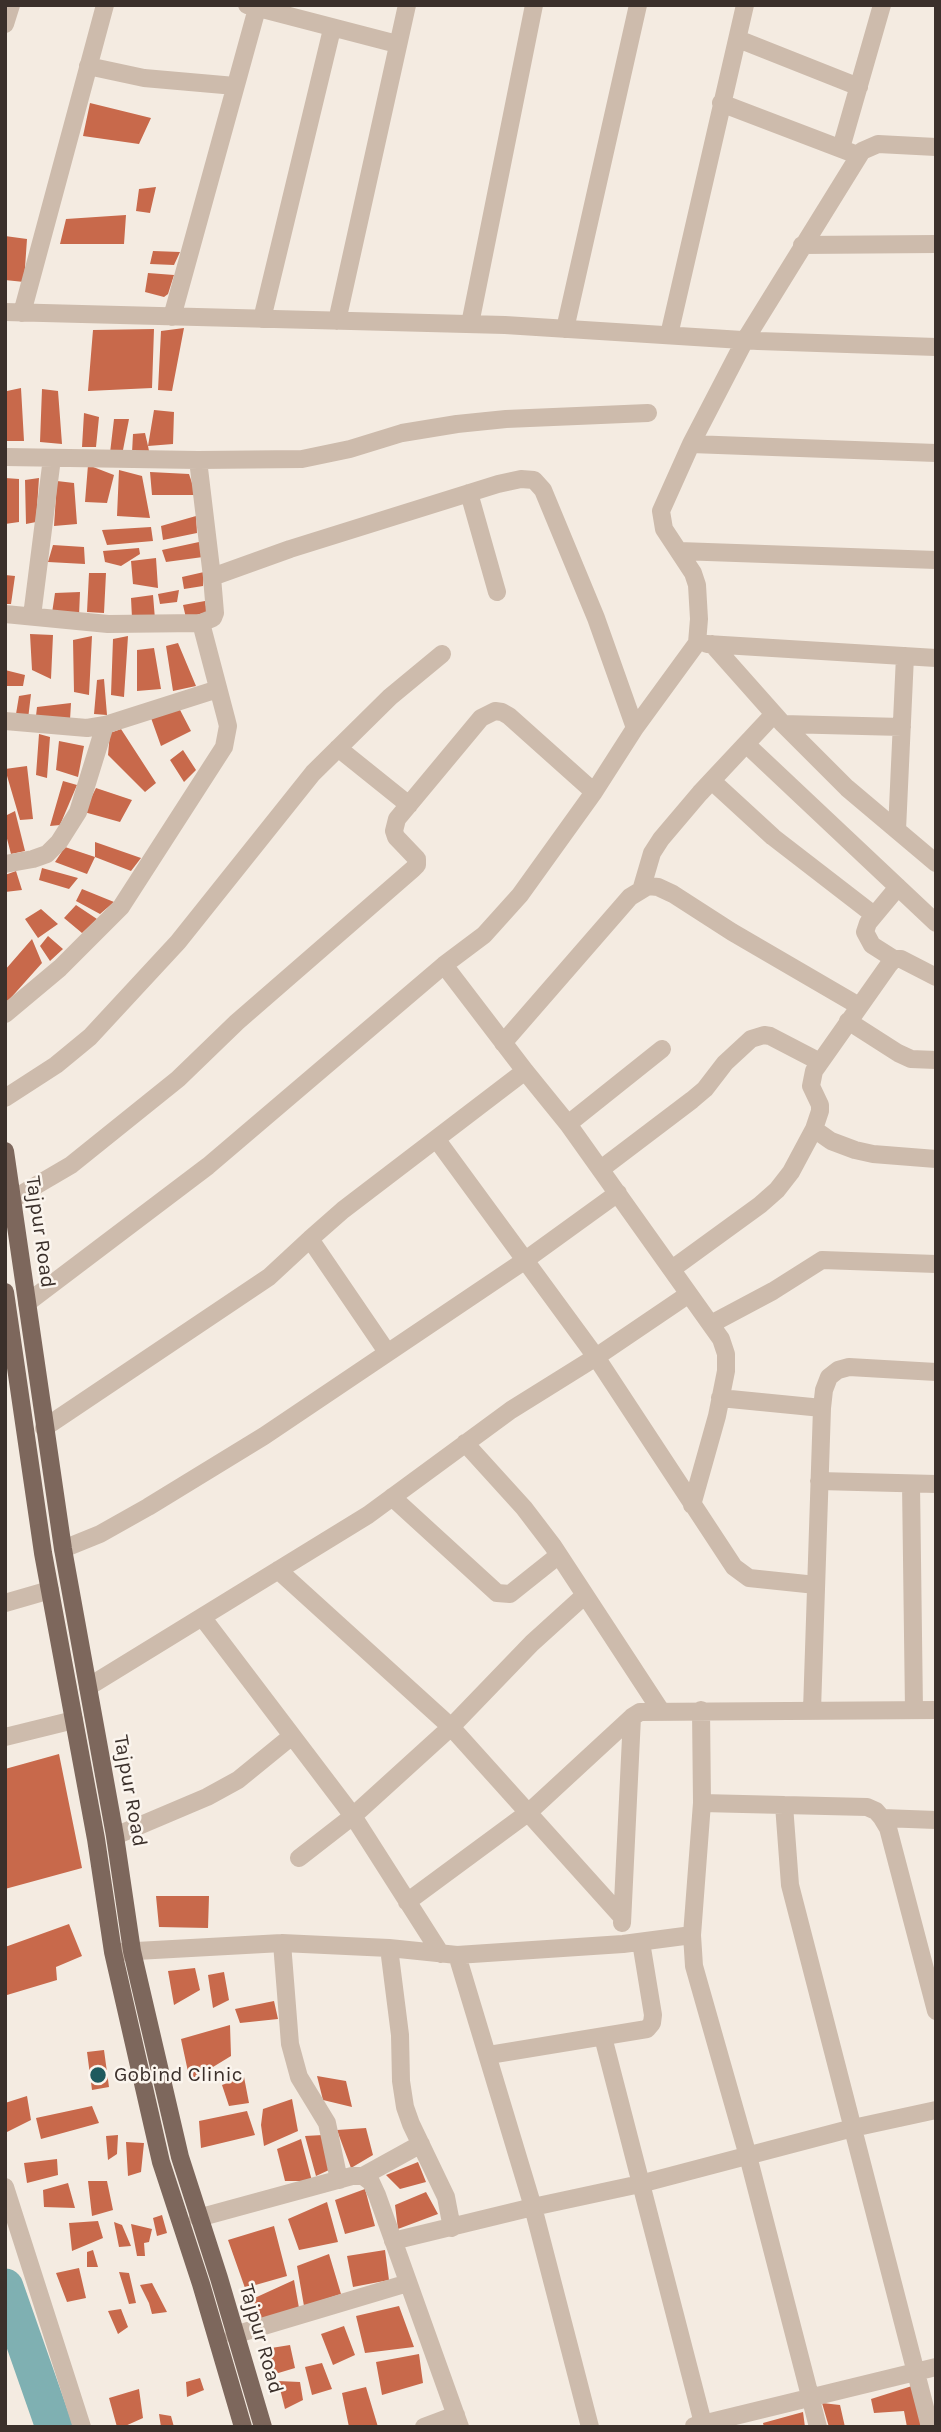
<!DOCTYPE html>
<style>
body{margin:0}
#map{position:relative;width:941px;height:2432px;overflow:hidden;background:#f4ebe1;font-family:Karla,sans-serif}
canvas{display:block}
.frame{position:absolute;inset:0;border:7px solid #3b302b;pointer-events:none}
</style>
<div id="map">
<canvas width="941" height="2432"></canvas>
<div class="frame"></div>
</div>
<script>
const c = document.querySelector('canvas').getContext('2d');
c.lineJoin = 'round';
function shape(rows) {
  const path = new Path2D();
  for (const r of rows) {
    path.moveTo(r[0], r[1]);
    for (let i = 2; i < r.length; i += 2) path.lineTo(r[i], r[i + 1]);
  }
  return path;
}
function stroke(path, color, width, dash) {
  c.strokeStyle = color;
  c.lineWidth = width;
  c.lineCap = dash ? 'butt' : 'round';
  c.setLineDash(dash || []);
  c.stroke(path);
}
function fillPath(path, color) {
  c.fillStyle = color;
  c.fill(path, 'evenodd');
}
function drawText(font, color, halo, rows, align = 'center') {
  c.font = font + ' Karla,sans-serif';
  c.lineWidth = 5;
  c.setLineDash([]);
  c.textBaseline = 'middle';
  c.strokeStyle = halo;
  c.fillStyle = color;
  for (const [text, x, y, turn = 0] of rows) {
    c.save();
    c.translate(x, y);
    c.rotate((+turn || 0) * Math.PI / 180);
    c.textAlign = isNaN(turn) ? turn : align;
    if (halo) c.strokeText(text, 0, 0);
    c.fillText(text, 0, 0);
    c.restore();
  }
}
const river = shape([
 [5,2287,54,2427]
]);
const building = shape([
 [90,103,151,118,139,144,83,136],
 [156,187,150,213,136,211,139,189],
 [126,215,124,244,60,244,66,219],
 [5,236,27,239,24,282,5,280],
 [153,251,180,252,174,265,150,264],
 [148,273,174,275,168,294,164,297,145,292],
 [184,328,172,391,158,390,161,331],
 [154,329,152,388,88,391,93,330],
 [21,388,24,441,5,441,7,391],
 [42,389,58,391,62,444,40,442],
 [154,410,174,412,173,444,148,446,149,451,132,453,133,434,145,433,148,446],
 [84,413,99,417,96,447,82,447],
 [114,419,129,419,123,450,110,453],
 [88,465,114,475,107,503,85,502],
 [119,470,142,476,150,518,117,516],
 [150,472,189,474,196,495,152,495],
 [5,478,19,479,19,522,5,524],
 [39,478,36,522,26,524,25,480],
 [57,481,74,483,77,524,54,526],
 [196,516,197,533,163,540,161,526],
 [151,527,153,541,107,545,102,530],
 [199,542,203,557,166,562,162,550],
 [53,545,84,547,85,564,48,562],
 [139,548,140,554,121,566,105,562,103,551],
 [156,558,158,588,133,584,131,561],
 [204,572,203,586,184,589,182,577],
 [89,573,106,573,104,613,87,612],
 [5,575,15,576,11,604,5,604],
 [179,590,177,602,160,604,158,594],
 [80,592,79,616,52,613,55,593],
 [153,595,155,619,132,618,131,598],
 [205,601,207,612,186,618,183,605],
 [30,634,53,635,51,679,32,670],
 [92,636,89,695,74,692,73,640],
 [128,636,124,697,111,695,113,639],
 [178,643,196,686,173,691,166,646],
 [154,648,161,689,137,691,137,650],
 [5,670,25,675,23,686,5,686],
 [104,679,107,715,94,714,97,680],
 [31,694,28,719,16,714,19,696],
 [71,703,70,720,36,716,37,707],
 [179,708,191,731,161,746,151,718],
 [121,729,156,783,145,792,108,755,110,733],
 [39,734,50,737,47,778,36,775],
 [59,741,84,746,78,777,56,770],
 [183,750,196,770,184,782,170,760],
 [27,766,33,819,20,820,5,769],
 [63,781,77,785,60,825,50,826],
 [96,788,132,800,120,822,84,812],
 [15,811,25,851,11,854,5,831,5,816],
 [95,842,141,858,131,871,95,857,87,874,55,862,65,847,95,857],
 [42,868,78,878,69,889,39,880],
 [16,871,22,890,5,892,5,875],
 [82,889,114,902,100,914,76,901],
 [76,905,97,919,82,933,64,918],
 [41,909,58,924,38,938,25,919],
 [48,936,63,949,50,961,40,946],
 [32,939,42,963,8,1001,5,999,5,970],
 [59,1754,82,1868,5,1889,5,1769],
 [156,1896,209,1896,208,1928,159,1927],
 [69,1924,82,1956,56,1967,57,1980,7,1995,5,1947],
 [195,1968,200,1990,174,2005,168,1971],
 [224,1972,229,2000,213,2008,208,1975],
 [274,2001,278,2019,240,2023,235,2009],
 [230,2025,231,2056,190,2081,181,2039],
 [104,2050,109,2087,92,2090,87,2052],
 [317,2076,346,2081,352,2107,323,2100],
 [244,2077,249,2103,229,2106,222,2085],
 [27,2096,31,2120,7,2132,5,2103],
 [292,2099,298,2131,264,2146,261,2125,263,2109],
 [92,2106,99,2123,41,2139,36,2118],
 [247,2111,255,2135,201,2148,199,2121],
 [366,2128,373,2155,351,2168,337,2130],
 [118,2135,117,2154,108,2160,106,2136],
 [323,2135,329,2170,316,2176,305,2136],
 [301,2139,312,2181,285,2181,277,2149],
 [126,2142,144,2143,141,2172,128,2176],
 [57,2159,58,2175,27,2183,24,2163],
 [418,2162,426,2182,400,2189,386,2175],
 [88,2181,107,2181,113,2210,92,2216],
 [68,2183,75,2208,44,2207,43,2190],
 [365,2189,375,2226,345,2234,335,2200],
 [426,2192,438,2214,398,2229,395,2205],
 [327,2202,338,2242,299,2250,288,2219],
 [162,2215,167,2233,157,2236,153,2218],
 [98,2221,103,2238,72,2251,69,2223],
 [114,2222,122,2225,131,2246,119,2247],
 [131,2224,152,2229,149,2242,144,2243,145,2256,137,2256],
 [274,2226,287,2276,245,2288,228,2240],
 [93,2250,98,2267,87,2267,87,2252],
 [385,2250,389,2280,353,2287,347,2256],
 [329,2254,341,2294,304,2306,297,2266],
 [79,2268,86,2298,67,2302,56,2273],
 [119,2272,129,2273,136,2303,129,2304],
 [294,2280,299,2308,259,2320,248,2301],
 [152,2283,167,2312,152,2314,149,2303,140,2285],
 [399,2306,414,2347,365,2353,356,2316],
 [121,2309,128,2327,118,2334,108,2311],
 [344,2326,355,2355,333,2365,321,2334],
 [290,2345,295,2368,275,2374,265,2349],
 [419,2354,423,2383,382,2395,376,2362],
 [322,2363,332,2389,312,2395,305,2367],
 [200,2378,204,2390,187,2397,186,2382],
 [278,2381,300,2382,303,2400,285,2409],
 [912,2386,921,2426,907,2427,904,2411,874,2413,871,2399],
 [366,2387,378,2427,349,2427,342,2393],
 [139,2389,143,2418,123,2427,117,2427,109,2398],
 [822,2403,840,2405,845,2427,829,2427],
 [803,2412,805,2427,764,2427,763,2423],
 [159,2414,171,2416,174,2427,161,2427]
]);
const minor = shape([
 [247,5,397,44],
 [5,24,11,5],
 [738,39,859,87],
 [88,66,144,78,235,86],
 [721,103,852,153],
 [841,148,882,5],
 [802,245,936,244],
 [5,312,505,325,758,341,936,347],
 [22,313,105,5],
 [172,317,258,5],
 [262,319,332,29],
 [337,321,407,5],
 [470,324,534,5],
 [565,329,638,5],
 [669,335,745,5],
 [691,444,936,453],
 [5,457,198,460,302,459,350,449,402,433,457,424,506,419,648,413],
 [469,493,497,592],
 [679,551,936,560],
 [212,577,290,549,498,484,521,479,534,480,543,490,596,618,635,728],
 [5,614,108,624,201,623,213,618,215,613,212,577,198,460],
 [32,616,52,458],
 [707,644,936,658],
 [712,644,783,724,847,788,936,863],
 [5,721,87,728,105,725,218,689],
 [783,724,902,727],
 [746,744,936,923],
 [338,748,409,805],
 [712,781,773,837,874,915],
 [897,830,905,656],
 [5,864,33,859,47,854,59,842,78,812,105,725],
 [642,887,652,853,661,839,700,793,774,714],
 [894,959,872,945,865,932,868,923,898,887],
 [444,965,525,1071,568,1124,721,1339,726,1354,726,1371,717,1416,692,1505],
 [5,1014,60,968,121,907,224,747,228,726,226,718,201,623],
 [848,1021,898,1053,911,1059,936,1060],
 [503,1043,630,897,648,886,658,887,673,894,732,932,859,1006],
 [5,1098,56,1065,90,1037,178,942,313,773,390,697,442,654],
 [568,1124,662,1049],
 [814,1129,831,1141,855,1150,873,1154,936,1159],
 [437,1140,596,1357,734,1567,749,1578,816,1585],
 [601,1169,692,1100,705,1089,725,1063,751,1039,764,1035,770,1036,820,1062],
 [13,1199,71,1165,178,1079,237,1022,413,869,417,865,417,859,396,837,394,831,397,819,481,718,495,711,502,712,509,716,594,792],
 [672,1269,760,1205,777,1190,791,1172,814,1129,820,1111,820,1105,811,1086,814,1071,888,966,894,959,901,959,936,977],
 [27,1303,208,1166,444,965,484,935,520,895,594,792,635,728,697,643,699,619,697,585,693,573,664,529,661,511,691,444,745,340,862,151,878,144,936,147],
 [711,1324,773,1291,822,1260,936,1264],
 [387,1352,310,1239,343,1210,525,1071],
 [720,1398,822,1408],
 [44,1428,269,1277,310,1239],
 [465,1443,524,1508,553,1546,661,1711],
 [819,1481,936,1484],
 [911,1484,914,1710],
 [392,1497,497,1593,510,1594,559,1555],
 [63,1549,100,1534,148,1507,264,1436,524,1261,618,1193],
 [278,1570,451,1727,622,1917],
 [5,1603,50,1590],
 [202,1617,353,1816,441,1954],
 [88,1687,368,1515,511,1410,596,1357,689,1294],
 [701,1710,702,1803,692,1935,694,1966,748,2156,818,2427],
 [812,1710,822,1408,824,1390,829,1377,838,1370,849,1367,936,1372],
 [5,1737,74,1720],
 [702,1803,784,1805,790,1885,930,2427],
 [784,1805,867,1807,876,1811,882,1818,888,1828,936,2011],
 [882,1818,936,1820],
 [115,1836,207,1797,238,1780,292,1736],
 [299,1858,353,1816,451,1727,532,1643,585,1595],
 [407,1902,529,1812,632,1717,640,1712,936,1710],
 [622,1923,632,1717],
 [282,1943,290,2044,299,2077,327,2123,339,2180],
 [389,1948,400,2035,401,2081,405,2107,411,2124,446,2197,452,2228],
 [118,1952,282,1943,389,1948,457,1955,533,2207,590,2427],
 [457,1955,623,1944,692,1935],
 [603,2037,704,2427],
 [489,2055,647,2029,652,2023,653,2015,641,1942],
 [363,2176,421,2144],
 [5,2187,82,2427],
 [198,2218,352,2176,363,2176,371,2182,377,2195,460,2427],
 [393,2241,533,2207,640,2184,853,2128,936,2110],
 [234,2335,408,2283],
 [694,2426,936,2367],
 [424,2427,456,2415]
]);
const major = shape([
 [5,1151,63,1549,115,1836,132,1951,180,2157,219,2278,263,2427],
 [5,1292,43,1553,96,1839,113,1952,161,2162,201,2284,243,2427]
]);
const markers = [
 [98,2075,9,"#1f5a5e"]
];
const streetNames = [
 ["Tajpur Road",40,1232,82],
 ["Tajpur Road",130,1791,80],
 ["Tajpur Road",261,2339,74]
];
const poiNames = [
 ["Gobind Clinic",114,2075]
];
stroke(river, '#7fb0b2', 37);
fillPath(building, '#c8694b');
stroke(minor, '#cdbbac', 18);
stroke(major, '#7d675c', 18);
for (const [x, y, r, color] of markers) {
  const dot = new Path2D();
  dot.arc(x, y, r, 0, 2 * Math.PI);
  c.fillStyle = color;
  c.fill(dot);
  stroke(dot, '#fbf5ee', 2.5);
}
drawText('21px', '#3b302b', '#fbf5ee', streetNames);
drawText('21px', '#3b302b', '#fbf5ee', poiNames, 'left');
</script>
